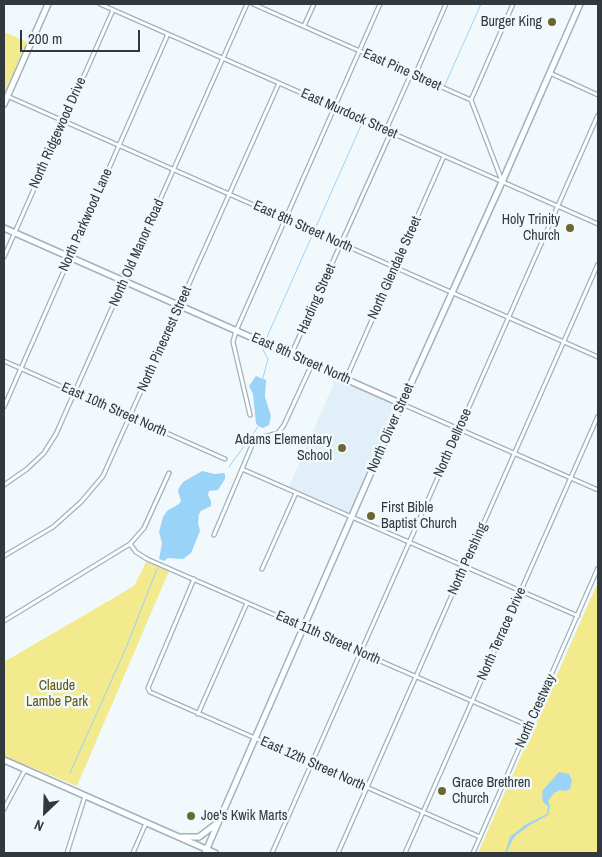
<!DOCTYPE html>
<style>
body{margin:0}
#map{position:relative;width:602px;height:857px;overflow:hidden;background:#f2f9fd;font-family:"Archivo Narrow",sans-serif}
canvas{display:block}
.frame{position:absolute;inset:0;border:5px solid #32393d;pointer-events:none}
.north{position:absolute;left:20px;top:787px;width:50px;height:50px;-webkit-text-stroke:4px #f2f9fd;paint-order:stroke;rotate:204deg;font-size:14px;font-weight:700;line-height:20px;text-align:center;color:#32393d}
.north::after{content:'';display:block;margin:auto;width:18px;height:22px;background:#32393d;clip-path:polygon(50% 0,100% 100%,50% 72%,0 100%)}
.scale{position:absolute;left:20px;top:30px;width:120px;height:22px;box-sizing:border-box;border:2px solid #32393d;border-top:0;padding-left:6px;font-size:15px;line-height:18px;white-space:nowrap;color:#32393d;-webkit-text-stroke:4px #f2f9fd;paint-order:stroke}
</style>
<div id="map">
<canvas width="602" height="857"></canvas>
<div class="frame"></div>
<div class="north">N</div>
<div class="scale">200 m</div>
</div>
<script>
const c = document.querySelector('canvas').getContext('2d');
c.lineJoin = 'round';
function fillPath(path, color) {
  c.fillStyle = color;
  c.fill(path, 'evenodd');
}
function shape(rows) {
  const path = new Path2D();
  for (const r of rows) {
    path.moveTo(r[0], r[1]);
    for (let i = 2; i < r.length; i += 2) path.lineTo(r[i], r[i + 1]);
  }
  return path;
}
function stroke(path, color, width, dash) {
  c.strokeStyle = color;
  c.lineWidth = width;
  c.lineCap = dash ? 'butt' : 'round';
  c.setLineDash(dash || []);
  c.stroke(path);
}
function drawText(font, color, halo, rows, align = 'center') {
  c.font = font + ' "Archivo Narrow",sans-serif';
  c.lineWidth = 5;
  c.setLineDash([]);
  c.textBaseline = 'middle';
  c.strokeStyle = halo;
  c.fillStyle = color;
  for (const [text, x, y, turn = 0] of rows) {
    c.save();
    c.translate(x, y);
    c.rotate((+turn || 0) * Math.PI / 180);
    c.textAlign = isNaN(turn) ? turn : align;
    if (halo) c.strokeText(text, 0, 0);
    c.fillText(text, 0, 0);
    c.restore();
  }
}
const built = shape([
 [336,378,395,404,396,407,351,511,348,512,289,487]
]);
const green = shape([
 [4,32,27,42,4,94],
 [146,562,169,571,77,786,4,756,4,662,134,586],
 [598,582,598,853,478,853]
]);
const water = shape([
 [256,376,266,380,265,397,271,416,269,425,263,428,258,426,256,423,253,394,249,386],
 [202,471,215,474,223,473,225,474,225,479,218,490,209,491,208,495,211,501,211,506,201,511,199,514,198,523,200,531,191,553,183,559,168,558,164,561,159,559,162,543,159,532,163,517,167,511,179,504,181,501,178,491,180,486,183,482],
 [559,772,569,774,572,780,570,789,566,791,560,790,554,793,548,801,550,806,548,815,530,825,516,835,513,839,506,853,505,853,510,837,525,825,547,814,548,806,543,802,542,794,543,790]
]);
const stream = shape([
 [444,87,481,4],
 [267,337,363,121],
 [262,348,268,359,263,378],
 [229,467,258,427],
 [70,773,126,648,157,569]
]);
const street = shape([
 [100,4,598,224],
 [253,4,471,100,502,181],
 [304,26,314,4],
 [550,73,598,95],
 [415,75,446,4],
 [7,96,598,357],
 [471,100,513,4],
 [386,130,411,74],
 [4,257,113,10],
 [291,355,391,132],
 [4,361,225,459],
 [346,379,444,156],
 [402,404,598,490],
 [4,407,168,34],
 [250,415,233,342,236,331,380,4],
 [242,469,578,616],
 [4,485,27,469,44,453,56,434,247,4],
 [214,535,253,443,256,439,278,433,284,425,312,364],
 [130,544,136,552,147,559,529,726],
 [4,556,53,527,81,502,103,476,279,83],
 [262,569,296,493],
 [194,579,148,688,150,692,480,837],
 [4,621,130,544,144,528,169,473],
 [198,714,247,603],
 [4,809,25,770],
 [67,853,85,796],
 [133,853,146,823],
 [272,853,598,115],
 [338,853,598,264],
 [405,853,598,416],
 [473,853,598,568]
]);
const secondary = shape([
 [4,104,48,4],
 [4,228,402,404],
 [4,760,215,853],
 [182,837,199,837,216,824],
 [205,853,376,461,502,182,580,4]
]);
const markers = [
 [552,22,5,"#6c6633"],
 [570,228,5,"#6c6633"],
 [342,448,5,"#6c6633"],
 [371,516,5,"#6c6633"],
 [442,791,5,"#6c6633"],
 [191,816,5,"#6c6633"]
];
const poiNames = [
 ["Burger King",542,22],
 ["Holy Trinity",560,220],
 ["Church",560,236],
 ["Adams Elementary",332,440],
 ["School",332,456],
 ["First Bible",381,508,"left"],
 ["Baptist Church",381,524,"left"],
 ["Grace Brethren",452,783,"left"],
 ["Church",452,799,"left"],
 ["Joe's Kwik Marts",201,816,"left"]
];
const streetNames = [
 ["East Pine Street",402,70,24],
 ["East Murdock Street",349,114,24],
 ["North Ridgewood Drive",58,133,-66],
 ["North Parkwood Lane",86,220,-66],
 ["East 8th Street North",303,227,24],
 ["North Old Manor Road",137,253,-66],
 ["North Glendale Street",395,268,-66],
 ["Harding Street",317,299,-66],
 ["North Pinecrest Street",165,339,-66],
 ["East 9th Street North",301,359,24],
 ["East 10th Street North",114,410,24],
 ["North Oliver Street",391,428,-66],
 ["North Dellrose",453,443,-66],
 ["North Pershing",468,559,-66],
 ["North Terrace Drive",502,634,-66],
 ["East 11th Street North",328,638,24],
 ["North Crestway",536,711,-66],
 ["East 12th Street North",313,764,24]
];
const parkNames = [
 ["Claude",57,686],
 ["Lambe Park",57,702]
];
fillPath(built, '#e0eff8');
fillPath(green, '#f3e98d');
fillPath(water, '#99d3f7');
stroke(stream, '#99d3f7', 1);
stroke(street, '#a1b2bd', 5.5);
stroke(secondary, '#a1b2bd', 8);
stroke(street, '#fff', 3);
stroke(secondary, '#fff', 5);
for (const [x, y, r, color] of markers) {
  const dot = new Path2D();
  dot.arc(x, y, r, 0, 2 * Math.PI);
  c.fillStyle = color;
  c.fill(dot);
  stroke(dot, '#f2f9fd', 2);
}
drawText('14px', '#32393d', '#f2f9fd', poiNames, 'right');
drawText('14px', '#32393d', '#f2f9fd', streetNames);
drawText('14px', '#615801', '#f2f9fd', parkNames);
</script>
